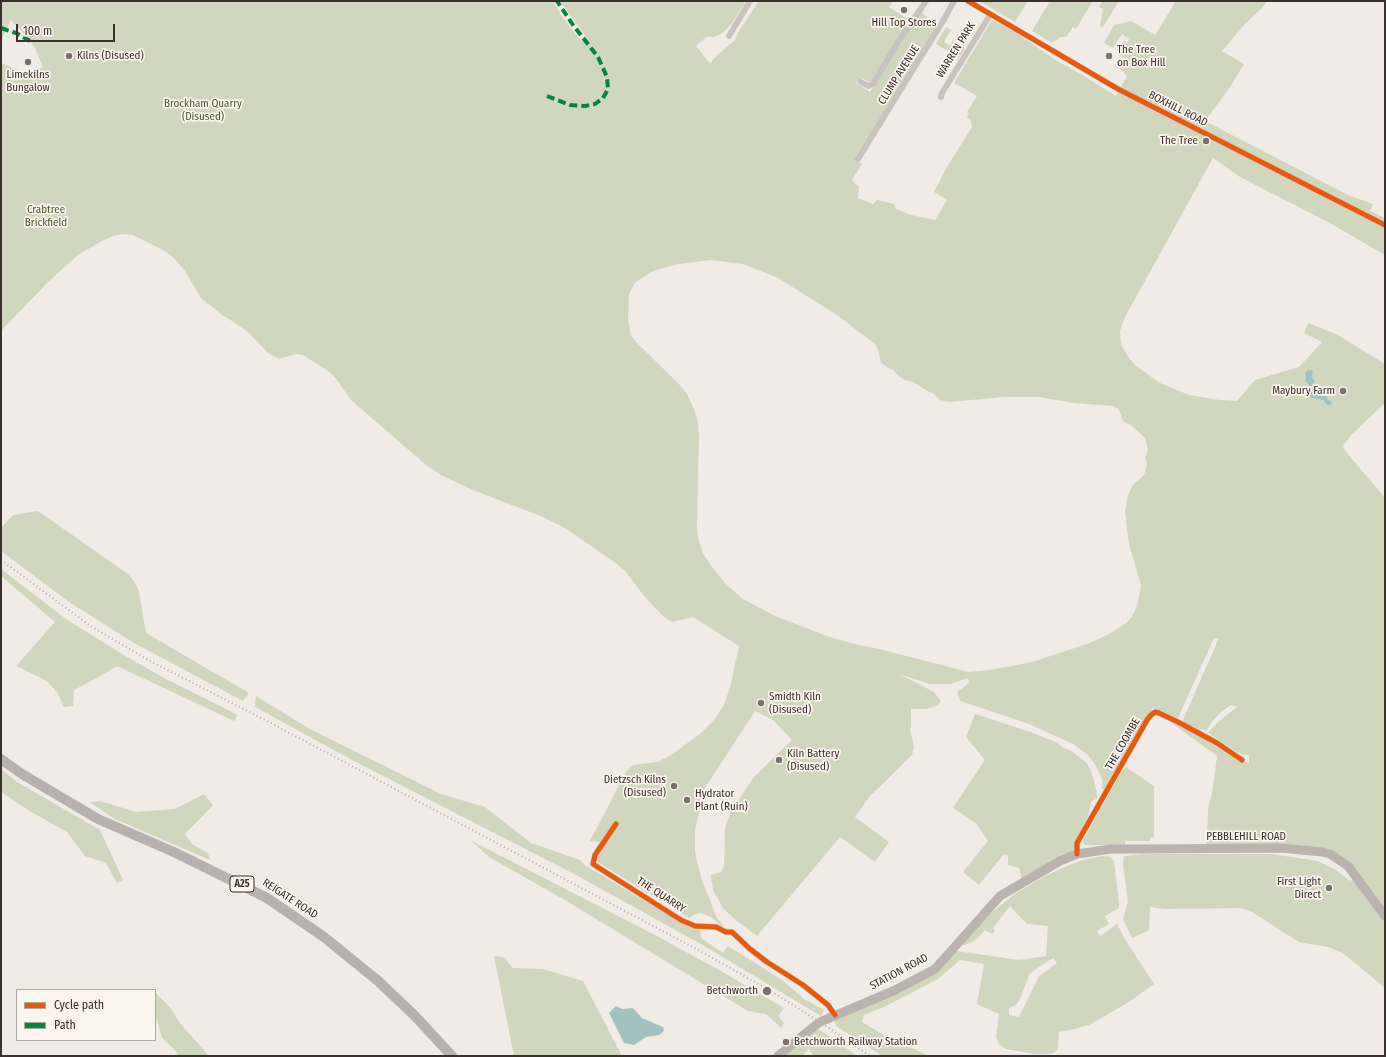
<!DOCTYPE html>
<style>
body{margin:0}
#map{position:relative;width:1386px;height:1057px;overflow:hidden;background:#f0ebe5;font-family:"Fira Sans Condensed",sans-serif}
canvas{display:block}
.frame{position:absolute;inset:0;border:2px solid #3b302b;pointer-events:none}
.legend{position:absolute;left:16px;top:989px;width:140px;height:52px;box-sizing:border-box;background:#fbf5ee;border:1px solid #aea6a0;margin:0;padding:5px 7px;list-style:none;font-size:12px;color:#3b302b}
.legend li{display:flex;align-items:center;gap:8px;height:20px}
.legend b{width:20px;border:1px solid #aea6a0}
.scale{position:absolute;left:16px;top:24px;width:99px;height:18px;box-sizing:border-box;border:2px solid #3b302b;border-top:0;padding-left:5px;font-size:12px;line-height:14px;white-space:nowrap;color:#3b302b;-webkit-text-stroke:3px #fbf5ee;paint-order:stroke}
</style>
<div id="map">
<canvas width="1386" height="1057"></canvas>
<div class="frame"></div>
<ul class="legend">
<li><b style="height:5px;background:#e8590c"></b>Cycle path</li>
<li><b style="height:5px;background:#00873e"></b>Path</li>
</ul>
<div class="scale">100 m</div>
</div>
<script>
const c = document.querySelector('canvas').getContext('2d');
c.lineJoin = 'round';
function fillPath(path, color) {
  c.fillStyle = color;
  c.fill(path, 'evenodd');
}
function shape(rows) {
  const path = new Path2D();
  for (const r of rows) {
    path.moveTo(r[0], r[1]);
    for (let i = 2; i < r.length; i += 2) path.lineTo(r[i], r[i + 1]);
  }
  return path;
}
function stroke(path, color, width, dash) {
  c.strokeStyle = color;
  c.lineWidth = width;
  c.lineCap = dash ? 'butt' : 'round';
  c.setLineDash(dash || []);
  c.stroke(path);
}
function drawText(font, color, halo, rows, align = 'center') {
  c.font = font + ' "Fira Sans Condensed",sans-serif';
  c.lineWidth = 3.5;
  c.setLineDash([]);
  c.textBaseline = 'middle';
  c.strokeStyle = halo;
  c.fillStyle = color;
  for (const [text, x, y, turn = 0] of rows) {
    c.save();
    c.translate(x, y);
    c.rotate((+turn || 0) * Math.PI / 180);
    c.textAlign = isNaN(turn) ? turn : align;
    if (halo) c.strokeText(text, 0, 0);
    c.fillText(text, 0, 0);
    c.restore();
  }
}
const green = shape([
 [1,1,553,1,563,18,581,41,585,35,560,1,602,1,609,3,608,1,746,1,732,23,723,33,714,37,706,37,696,46,708,61,711,63,714,58,735,40,739,31,759,1,893,1,889,7,911,21,873,80,870,82,861,78,856,83,870,92,920,12,938,25,896,95,855,158,862,164,852,180,859,187,858,198,873,204,877,200,894,204,896,209,911,215,935,220,947,200,934,192,947,167,972,127,971,121,967,117,969,113,967,112,977,96,954,83,992,20,1015,32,1057,61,1084,76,1116,96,1127,76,1118,66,1123,58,1120,56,1123,52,1120,49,1124,41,1127,43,1129,39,1122,34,1113,48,1104,43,1114,25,1131,21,1155,35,1176,1,1267,1,1263,7,1245,24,1222,51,1244,64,1230,87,1205,121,1348,195,1373,204,1370,211,1385,218,1385,255,1328,222,1240,177,1213,158,1125,317,1120,331,1121,344,1128,357,1135,365,1160,383,1189,395,1220,400,1237,401,1255,380,1299,367,1322,342,1304,333,1308,323,1336,334,1385,364,1385,403,1352,434,1343,446,1346,452,1385,498,1385,988,1343,953,1328,947,1299,942,1252,912,1241,908,1164,909,1150,907,1149,930,1132,938,1123,919,1128,902,1123,864,1124,856,1145,854,1271,854,1318,861,1336,870,1350,881,1358,875,1342,857,1212,846,1207,844,1208,808,1212,794,1217,756,1169,721,1203,738,1237,760,1249,763,1249,755,1240,754,1208,733,1218,722,1237,707,1231,705,1221,712,1212,722,1206,731,1203,729,1199,731,1182,722,1219,638,1214,638,1178,718,1153,708,1106,789,1102,790,1102,779,1096,766,1088,755,1073,744,1029,724,960,701,957,692,969,683,968,678,950,684,930,684,899,674,934,692,941,701,938,705,927,709,911,709,911,725,910,730,914,747,912,755,869,797,855,817,889,842,875,862,840,837,757,936,737,921,723,908,713,890,711,875,721,872,724,866,725,828,731,811,754,777,792,740,773,720,755,711,705,788,695,829,695,852,701,878,717,918,724,926,722,926,711,917,701,913,695,914,689,918,596,861,601,850,619,825,615,822,601,842,590,841,626,772,633,765,658,762,674,753,701,733,713,721,723,707,730,688,739,646,693,617,672,622,665,618,644,596,626,572,617,564,565,528,543,517,473,490,443,476,426,465,351,400,337,380,331,373,303,355,296,354,279,359,268,353,248,332,229,319,222,315,201,298,185,271,174,258,163,250,133,235,123,234,113,236,102,241,78,255,49,281,1,331,1,63,18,70,28,75,43,67,35,48,27,37,11,20,1,40],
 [710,260,743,264,778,278,837,315,875,344,878,350,881,362,888,368,893,370,900,377,905,380,913,382,929,392,933,393,940,400,949,402,1004,397,1039,397,1074,403,1113,406,1117,408,1119,410,1123,421,1132,426,1145,438,1148,450,1145,458,1147,464,1145,472,1144,475,1133,485,1128,495,1125,511,1129,544,1141,585,1138,602,1135,611,1130,619,1125,624,1109,634,1090,643,1032,662,990,670,969,672,879,649,854,644,827,636,775,616,743,599,725,583,711,566,703,553,698,538,697,524,699,436,698,422,694,409,687,394,678,383,636,342,631,335,628,320,629,294,635,283,642,278,653,271,678,264],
 [980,1,1028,1,1015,22],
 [1050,1,1090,1,1092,2,1076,29,1073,27,1066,37,1061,37,1052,43,1032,31],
 [1102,1,1119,1,1103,27,1100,26,1103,9,1099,7],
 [946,27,951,30,944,42,950,46,953,40,964,47,964,50,959,58,936,44],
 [38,511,128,574,134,581,139,591,146,633,249,693,243,701,134,643,69,602,1,551,1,528,13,515],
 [1,569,66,619,122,654,164,678,238,715,234,721,117,666,97,678,74,690,73,706,64,707,57,692,47,681,16,666,55,622,1,576],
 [256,696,310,729,441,794,485,807,531,843,580,860,586,866,682,923,700,930,701,938,723,953,728,946,782,980,804,999,824,1010,821,1016,706,947,576,875,354,761,255,707],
 [975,714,1033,733,1058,743,1062,747,1071,751,1086,762,1090,769,1094,781,1097,793,1097,798,1091,802,1089,814,1075,843,1074,851,1022,879,1019,868,1008,865,1008,856,1004,854,979,885,963,872,988,841,976,823,953,808,985,760,966,737],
 [1126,767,1154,786,1154,837,1150,837,1150,841,1125,841,1125,845,1085,845,1083,842,1084,839,1121,772],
 [1,769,17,782,100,830,123,880,117,883,106,863,85,856,67,832,28,810,1,792],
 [204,794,213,805,185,834,192,844,208,853,210,860,115,819,89,802,100,801,136,812,175,809],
 [470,840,655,935,726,974,784,1008,778,1016,784,1023,781,1028,766,1014,748,1011,563,899,489,857],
 [1103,856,1110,857,1114,861,1119,903,1119,908,1105,916,1109,924,1097,931,1100,936,1117,924,1126,941,1154,984,1129,1002,1089,1025,1070,1030,1059,1032,1058,1049,1055,1052,1050,1054,1035,1054,1006,1049,999,1044,996,1037,999,1014,977,1004,984,964,960,960,938,979,886,1006,864,1015,862,1022,887,1037,923,1053,927,1056,882,1056,836,1026,834,1018,894,994,956,951,1019,960,1046,956,1048,926,1027,924,1010,906,993,928,995,931,992,934,985,930,977,939,965,945,962,944,991,913,1015,894,1045,876,1069,865,1083,860],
 [1053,958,1057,963,1039,976,1019,1017,1009,1015,1009,1008,1016,1005,1020,999,1030,973],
 [494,956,503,957,513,968,543,969,583,981,622,1056,514,1056],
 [155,992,172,1010,179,1022,209,1056,178,1056,175,1050,162,1038,155,1014],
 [818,1029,841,1044,857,1056,813,1056,809,1049,802,1056,783,1056,810,1032]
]);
const water = shape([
 [1308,370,1312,370,1313,374,1311,376,1315,381,1312,384,1313,390,1317,392,1319,395,1326,396,1328,400,1332,402,1330,406,1326,404,1324,400,1311,398,1309,385,1305,381,1306,377,1305,373],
 [616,1006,622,1009,633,1008,642,1018,663,1027,664,1030,662,1033,659,1035,646,1037,634,1045,624,1043,609,1013]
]);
const street = shape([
 [968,1,1118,89,1385,225],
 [729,36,750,1],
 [861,82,868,86,873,84,898,42,926,1],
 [941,97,942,93,990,15],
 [858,159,943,21,954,1],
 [616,824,595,855,593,864,596,866,681,920,695,926,716,927,726,932,732,932,750,949,767,962,803,985,828,1005,835,1015],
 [1077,854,1077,843,1147,720,1150,716,1155,712,1159,713,1178,722,1217,743,1242,760]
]);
const secondary = shape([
 [778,1056,812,1028,820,1022,893,991,935,969,1000,896,1060,861,1077,854,1111,849,1144,849,1280,848,1322,852,1330,854,1348,866,1385,916]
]);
const primary = shape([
 [1,759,22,774,98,819,176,853,267,898,324,937,377,980,414,1015,452,1056]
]);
const rail = shape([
 [1,560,89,625,148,660,267,721,702,952,769,990,820,1022,870,1056]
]);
const quiet = shape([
 [1,28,16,33,30,41],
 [547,96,570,105,585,106,595,104,603,98,608,89,607,77,598,57,573,25,557,1]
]);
const cycleway = shape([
 [968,1,1118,89,1385,225],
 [616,824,595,855,593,864,596,866,681,920,695,926,716,927,726,932,732,932,750,949,767,962,803,985,828,1005,835,1015],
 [1077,854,1077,843,1147,720,1150,716,1155,712,1159,713,1178,722,1217,743,1242,760]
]);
const markers = [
 [904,10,4,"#7a716c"],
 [69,56,4,"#7a716c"],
 [1109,56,4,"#7a716c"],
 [28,62,4,"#7a716c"],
 [1206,141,4,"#7a716c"],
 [1343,391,4,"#7a716c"],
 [761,703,4,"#7a716c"],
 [779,760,4,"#7a716c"],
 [674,786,4,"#7a716c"],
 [687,800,4,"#7a716c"],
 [1329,888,4,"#7a716c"],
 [767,991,5,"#7a716c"],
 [786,1042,4,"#7a716c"]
];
const shields = [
 [242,884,24]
];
const shieldNames = [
 ["A25",242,884]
];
const poiNames = [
 ["Hill Top Stores",904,23,"center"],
 ["The Tree",1117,50],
 ["on Box Hill",1117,63],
 ["Kilns (Disused)",77,56],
 ["Limekilns",28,75,"center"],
 ["Bungalow",28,88,"center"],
 ["The Tree",1198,141,"right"],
 ["Maybury Farm",1335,391,"right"],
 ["Smidth Kiln",769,697],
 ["(Disused)",769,710],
 ["Kiln Battery",787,754],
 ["(Disused)",787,767],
 ["Dietzsch Kilns",666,780,"right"],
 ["(Disused)",666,793,"right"],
 ["Hydrator",695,794],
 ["Plant (Ruin)",695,807],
 ["First Light",1321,882,"right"],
 ["Direct",1321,895,"right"],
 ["Betchworth",758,991,"right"],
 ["Betchworth Railway Station",794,1042]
];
const streetNames = [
 ["WARREN PARK",956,50,-58],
 ["CLUMP AVENUE",899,75,-58],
 ["BOXHILL ROAD",1178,109,27],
 ["THE COOMBE",1123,744,-60],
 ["PEBBLEHILL ROAD",1246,837],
 ["THE QUARRY",661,895,33],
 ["REIGATE ROAD",290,899,33],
 ["STATION ROAD",899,972,-28]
];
const parkNames = [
 ["Brockham Quarry",203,104],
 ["(Disused)",203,117],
 ["Crabtree",46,210],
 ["Brickfield",46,223]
];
fillPath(green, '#d1d6bf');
fillPath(water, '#a1c2c1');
stroke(street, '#c9c3be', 6);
stroke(secondary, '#bab3ae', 9);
stroke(primary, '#b8b1ad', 10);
stroke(rail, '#b1aca8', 2, [1, 3]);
stroke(quiet, '#00873e', 4, [8, 4]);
stroke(cycleway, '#e8590c', 5);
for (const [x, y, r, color] of markers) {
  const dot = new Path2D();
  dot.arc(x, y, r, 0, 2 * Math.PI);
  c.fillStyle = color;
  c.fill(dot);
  stroke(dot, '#fbf5ee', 1.5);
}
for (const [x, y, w] of shields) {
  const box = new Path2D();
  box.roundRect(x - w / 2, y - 8, w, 16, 3);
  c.fillStyle = '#fbf5ee';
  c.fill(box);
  stroke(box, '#3b302b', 1);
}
drawText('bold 10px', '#3b302b', null, shieldNames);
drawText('11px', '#3b302b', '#fbf5ee', poiNames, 'left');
drawText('11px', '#3b302b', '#fbf5ee', streetNames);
drawText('11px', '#4a5a2e', '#fbf5ee', parkNames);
</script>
